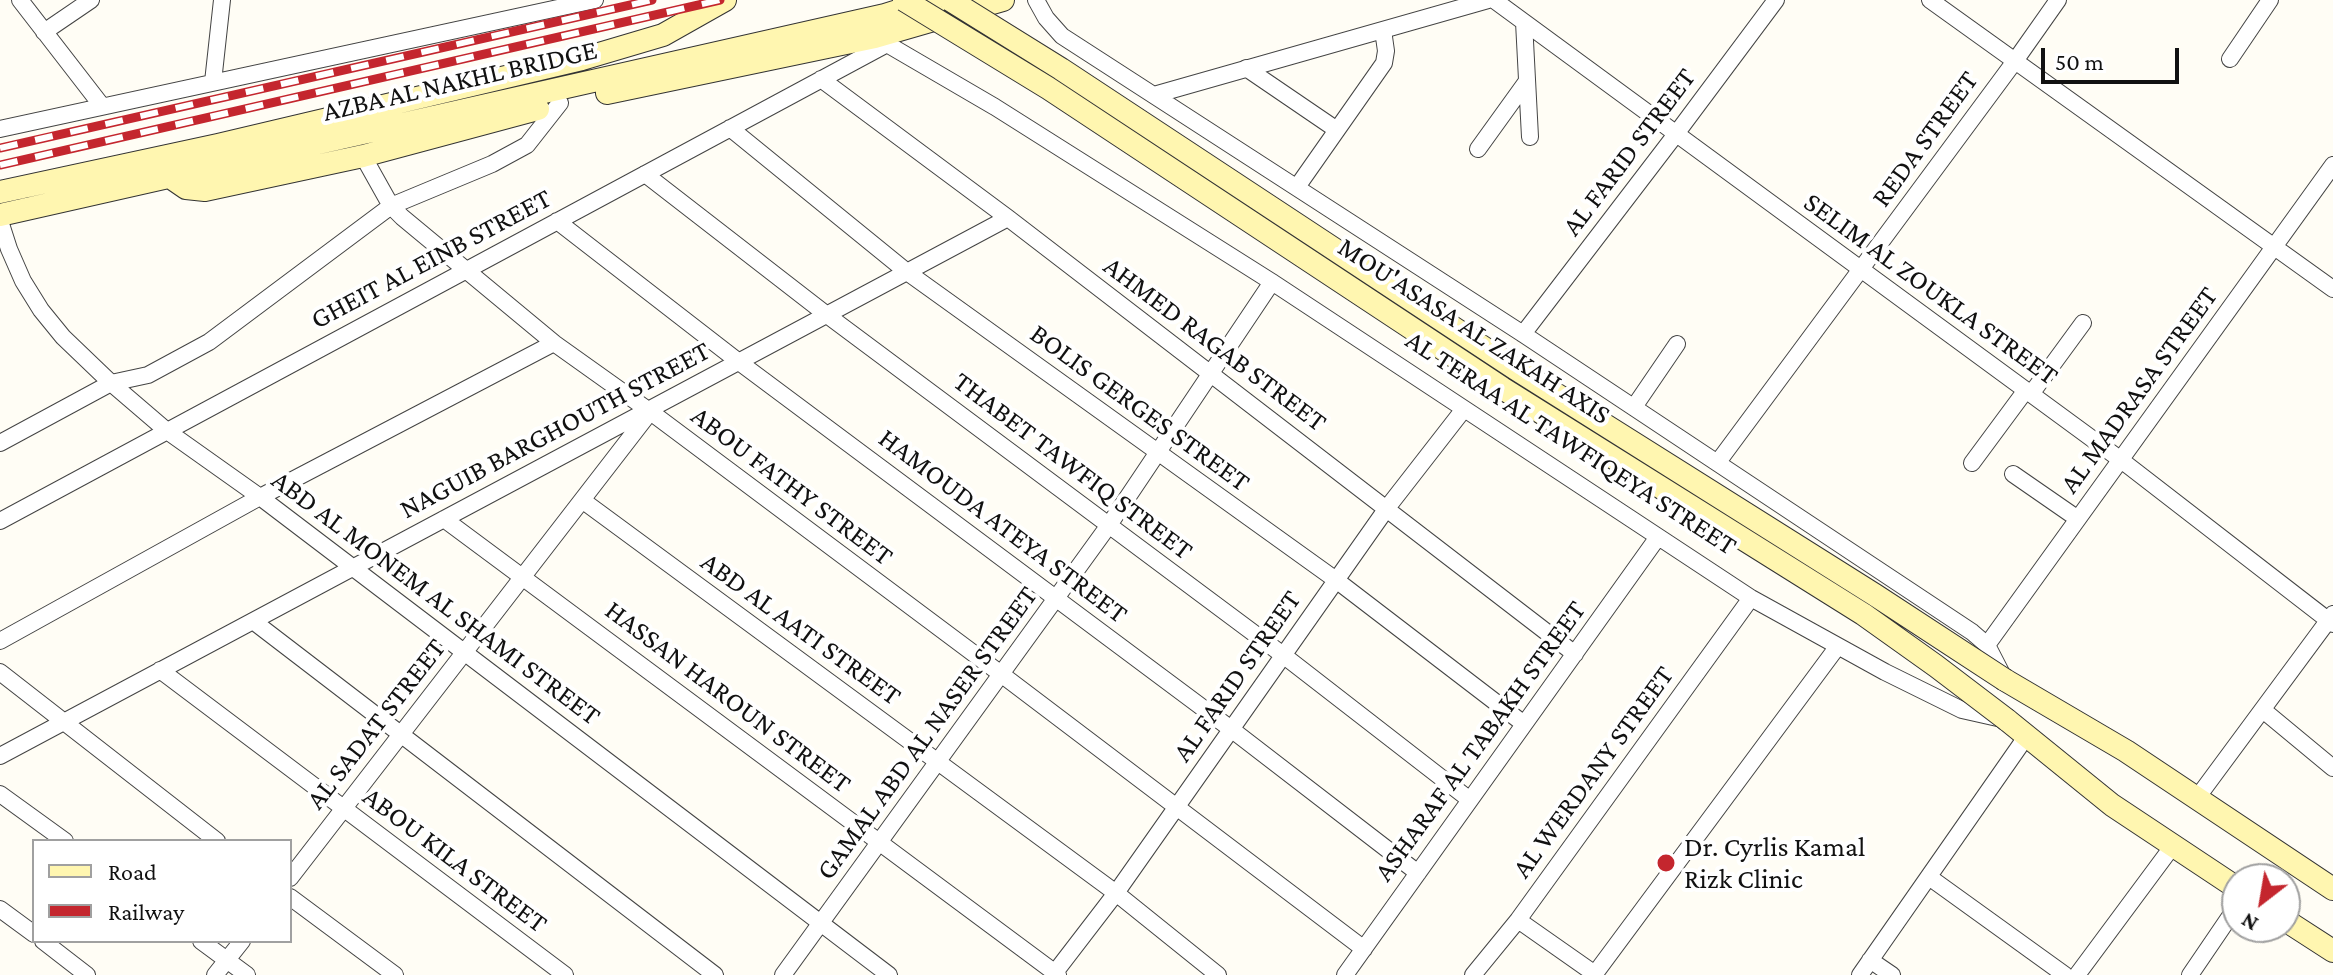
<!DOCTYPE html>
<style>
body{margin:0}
#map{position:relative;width:2333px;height:975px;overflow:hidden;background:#fffdf5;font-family:"Crimson Pro",serif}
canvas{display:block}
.legend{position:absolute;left:32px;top:839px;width:260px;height:104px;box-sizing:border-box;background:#fff;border:2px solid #a0a0a0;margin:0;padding:10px 14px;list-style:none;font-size:24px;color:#111}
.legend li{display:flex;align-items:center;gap:16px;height:40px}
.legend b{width:40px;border:2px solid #a0a0a0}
.north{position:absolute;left:2221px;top:863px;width:80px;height:80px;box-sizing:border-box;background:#fff;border:2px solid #a0a0a0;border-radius:50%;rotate:211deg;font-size:22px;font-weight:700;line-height:32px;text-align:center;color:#111}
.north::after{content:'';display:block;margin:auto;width:28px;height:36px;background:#c4262e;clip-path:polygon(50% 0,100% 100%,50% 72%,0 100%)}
.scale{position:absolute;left:2041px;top:48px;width:138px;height:36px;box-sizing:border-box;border:4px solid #111;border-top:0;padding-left:10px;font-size:24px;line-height:28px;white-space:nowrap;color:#111;-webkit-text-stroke:6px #fff;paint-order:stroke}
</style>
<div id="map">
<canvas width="2333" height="975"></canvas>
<ul class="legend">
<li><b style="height:10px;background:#fff6b0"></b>Road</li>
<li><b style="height:10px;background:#c4262e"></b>Railway</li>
</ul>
<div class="north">N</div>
<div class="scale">50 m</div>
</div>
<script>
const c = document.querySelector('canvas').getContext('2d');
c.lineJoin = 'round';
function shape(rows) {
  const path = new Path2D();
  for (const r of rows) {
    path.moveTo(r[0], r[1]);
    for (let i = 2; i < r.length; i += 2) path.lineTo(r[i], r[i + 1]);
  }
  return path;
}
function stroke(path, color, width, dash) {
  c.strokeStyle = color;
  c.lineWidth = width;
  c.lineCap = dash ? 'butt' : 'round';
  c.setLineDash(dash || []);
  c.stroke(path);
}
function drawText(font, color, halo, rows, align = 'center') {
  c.font = font + ' "Crimson Pro",serif';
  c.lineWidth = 8;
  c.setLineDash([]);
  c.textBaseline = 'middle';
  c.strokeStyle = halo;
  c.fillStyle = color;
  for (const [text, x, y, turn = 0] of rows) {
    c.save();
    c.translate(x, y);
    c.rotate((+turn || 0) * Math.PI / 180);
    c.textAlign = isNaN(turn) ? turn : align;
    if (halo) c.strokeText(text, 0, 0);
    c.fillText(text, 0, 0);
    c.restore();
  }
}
const street = shape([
 [20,0,102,106],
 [1036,0,1046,18,1062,36,1523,334,1972,632,1987,645,2004,678],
 [1494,0,2121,460,2333,624],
 [1930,0,2333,289],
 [1524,22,1530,137],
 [44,32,91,0],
 [875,37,995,107,1272,282,1751,598,1885,672,1962,710,2002,719],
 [2230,59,2270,0],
 [1246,68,1337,130],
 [821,79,1008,218,1575,654],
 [213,82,222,0],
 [1154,95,1488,0],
 [730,128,907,272,1336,580,1524,724],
 [0,129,595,0],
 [1478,149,1527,81],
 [363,156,391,206,402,217,554,343,648,410,1001,674,1364,949],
 [645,174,827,315,1283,655,1470,800],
 [1297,187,1384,63,1386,51,1383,30],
 [0,221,9,249,23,281,41,310,63,337,111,383,167,431,260,497,889,975],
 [557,221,739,362,1231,729,1418,873],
 [1523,334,1676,134,1776,0],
 [2031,394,2083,323],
 [1634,407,1677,344],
 [0,443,111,383,148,375,209,342,391,206,492,164,527,145,560,103],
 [1718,462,2015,61,2058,0],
 [1972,463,2026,390],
 [2013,474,2078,519],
 [582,500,1116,893,1218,975],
 [444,519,1058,975],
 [0,521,887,44],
 [253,621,715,975],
 [0,641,260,497,554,343],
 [1987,645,2333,165],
 [160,670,565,975],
 [0,672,217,841],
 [2263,710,2333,768],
 [0,756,1008,218],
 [0,794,65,841],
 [2197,798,2333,614],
 [1929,877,2065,975],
 [290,878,650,412],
 [290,897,395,975],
 [0,909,34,934],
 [1518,920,1595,974],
 [43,941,87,975],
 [201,941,247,975],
 [1870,960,1892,975],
 [215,975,242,941],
 [783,975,1109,525,1272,282],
 [1053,975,1116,893,1387,508,1464,409],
 [1345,975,1658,537],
 [1473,975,1518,920,1751,598],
 [1594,975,1838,646],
 [1860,975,2026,737],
 [2077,975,2172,847],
 [2190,975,2237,906]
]);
const secondary = shape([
 [607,93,875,37,1003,0],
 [170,177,186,188,205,190,363,156,538,109],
 [0,192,218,145,582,59,663,35,725,0],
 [0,215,885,15,932,0],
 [2005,680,2126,751,2333,889],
 [2007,720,2112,805,2237,888],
 [2285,920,2333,951]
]);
const rail = shape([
 [0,148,652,0],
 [0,165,720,0]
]);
const secondaryBridge = shape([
 [904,0,1048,88,1502,388,1863,614,1936,666,2007,720],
 [950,0,1061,69,1516,369,1875,595,2005,680]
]);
const markers = [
 [1666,863,10,"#c4262e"]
];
const streetNames = [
 ["AZBA AL NAKHL BRIDGE",460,81,-13],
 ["REDA STREET",1925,139,-54],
 ["AL FARID STREET",1629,152,-53],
 ["GHEIT AL EINB STREET",431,259,-28],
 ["SELIM AL ZOUKLA STREET",1931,289,36],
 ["MOU'ASASA AL ZAKAH AXIS",1474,331,33],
 ["AHMED RAGAB STREET",1215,344,37],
 ["AL MADRASA STREET",2139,390,-54],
 ["BOLIS GERGES STREET",1140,408,36],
 ["NAGUIB BARGHOUTH STREET",555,430,-28],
 ["AL TERAA AL TAWFIQEYA STREET",1571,443,33],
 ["THABET TAWFIQ STREET",1073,466,37],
 ["ABOU FATHY STREET",792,486,37],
 ["HAMOUDA ATEYA STREET",1003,526,37],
 ["ABD AL MONEM AL SHAMI STREET",436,598,37],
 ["ABD AL AATI STREET",801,629,36],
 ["AL FARID STREET",1237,676,-55],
 ["HASSAN HAROUN STREET",728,697,37],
 ["AL SADAT STREET",376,724,-52],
 ["GAMAL ABD AL NASER STREET",927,733,-54],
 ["ASHARAF AL TABAKH STREET",1480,741,-54],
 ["AL WERDANY STREET",1593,772,-54],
 ["ABOU KILA STREET",455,860,37]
];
const poiNames = [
 ["Dr. Cyrlis Kamal",1684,847],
 ["Rizk Clinic",1684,879]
];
stroke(street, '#444', 18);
stroke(secondary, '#333', 24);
stroke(street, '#fff', 16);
stroke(secondary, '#fff6b0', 22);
stroke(rail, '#c4262e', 9);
stroke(rail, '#fff', 6, [18]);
stroke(secondaryBridge, '#333', 24, []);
stroke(secondaryBridge, '#fff6b0', 22);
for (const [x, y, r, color] of markers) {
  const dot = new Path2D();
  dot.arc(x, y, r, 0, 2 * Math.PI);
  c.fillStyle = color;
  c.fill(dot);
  stroke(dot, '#fff', 3);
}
drawText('28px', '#111', '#fff', streetNames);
drawText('28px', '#111', '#fff', poiNames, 'left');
</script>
